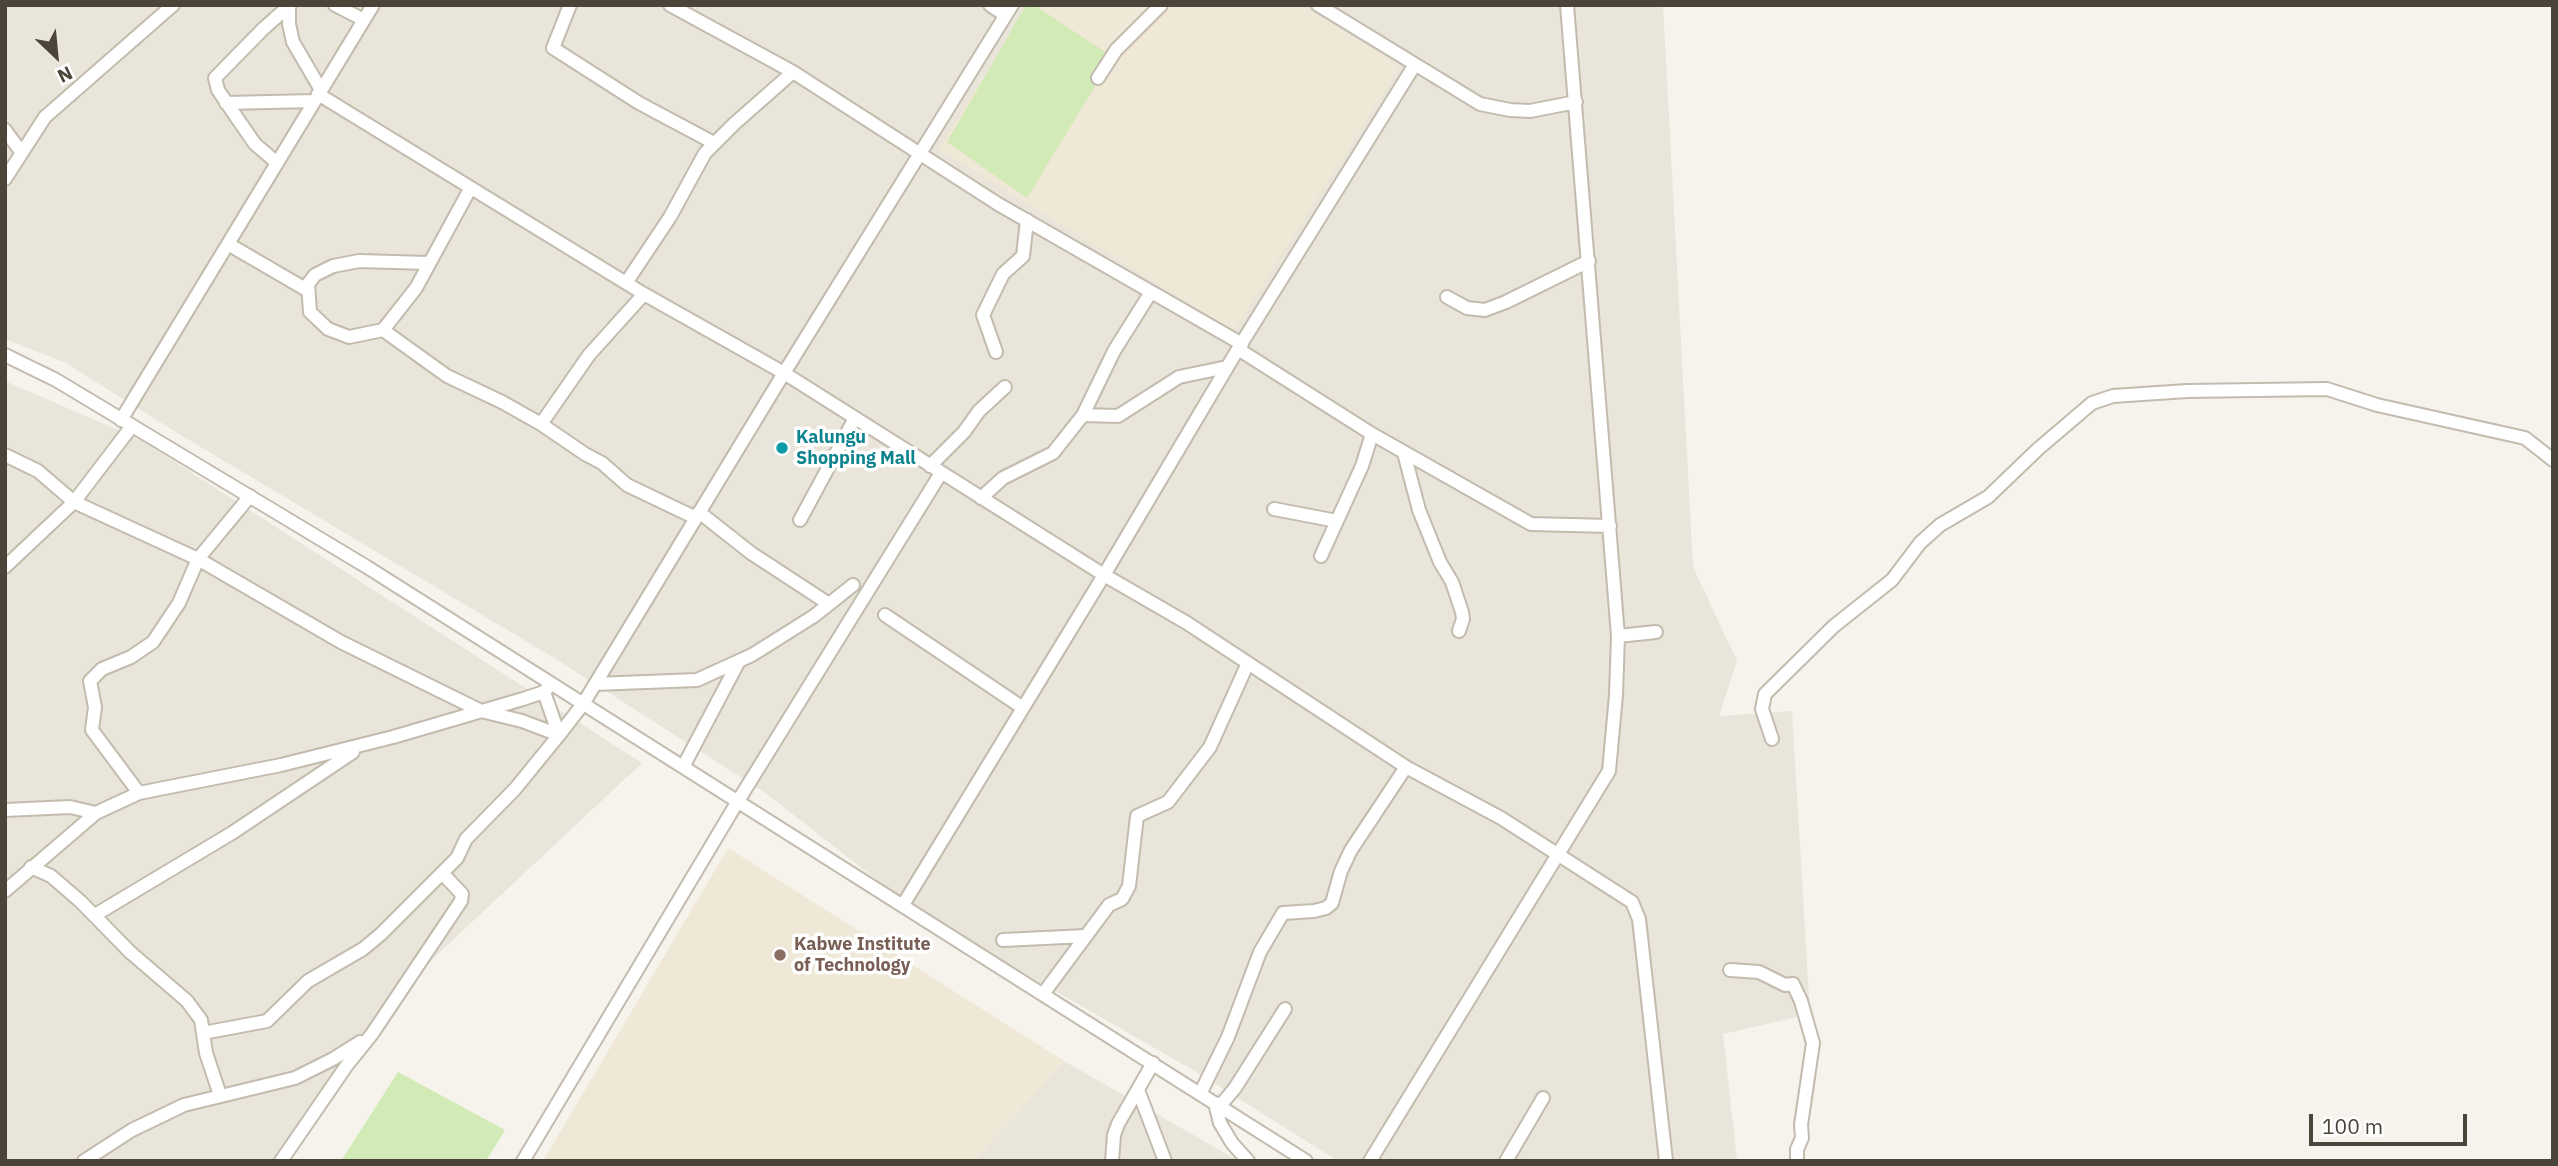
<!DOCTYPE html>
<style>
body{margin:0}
#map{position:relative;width:2558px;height:1166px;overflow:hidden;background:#f6f3ec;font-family:"IBM Plex Sans",sans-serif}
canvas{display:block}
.frame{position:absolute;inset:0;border:7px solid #4b4439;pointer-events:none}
.north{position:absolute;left:21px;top:21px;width:70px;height:70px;-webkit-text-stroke:5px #fff;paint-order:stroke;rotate:154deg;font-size:19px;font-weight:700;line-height:28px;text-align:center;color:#4b4439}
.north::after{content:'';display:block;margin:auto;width:24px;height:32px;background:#4b4439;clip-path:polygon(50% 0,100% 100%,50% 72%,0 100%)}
.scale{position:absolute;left:2309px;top:1114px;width:158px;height:32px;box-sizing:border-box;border:4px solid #4b4439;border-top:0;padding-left:9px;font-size:21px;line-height:24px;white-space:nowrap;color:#4b4439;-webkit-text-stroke:5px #fff;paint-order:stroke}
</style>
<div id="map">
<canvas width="2558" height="1166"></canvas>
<div class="frame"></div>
<div class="north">N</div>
<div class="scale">100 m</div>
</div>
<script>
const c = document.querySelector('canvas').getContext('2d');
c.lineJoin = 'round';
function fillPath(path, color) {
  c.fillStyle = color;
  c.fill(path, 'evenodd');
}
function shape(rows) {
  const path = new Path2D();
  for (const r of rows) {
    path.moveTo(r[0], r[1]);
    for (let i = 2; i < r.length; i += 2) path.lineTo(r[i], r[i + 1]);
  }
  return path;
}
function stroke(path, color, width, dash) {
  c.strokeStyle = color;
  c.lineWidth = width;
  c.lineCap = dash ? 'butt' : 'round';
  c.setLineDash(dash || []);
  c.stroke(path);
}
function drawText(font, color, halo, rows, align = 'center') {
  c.font = font + ' "IBM Plex Sans",sans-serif';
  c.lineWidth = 7;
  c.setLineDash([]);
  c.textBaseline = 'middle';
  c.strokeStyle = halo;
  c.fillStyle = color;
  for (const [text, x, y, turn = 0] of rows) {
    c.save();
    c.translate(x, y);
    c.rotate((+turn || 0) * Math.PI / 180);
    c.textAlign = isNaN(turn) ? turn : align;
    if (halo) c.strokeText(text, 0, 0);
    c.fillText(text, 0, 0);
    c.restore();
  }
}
const residential = shape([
 [5,5,1663,5,1693,567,1737,661,1719,716,1792,711,1810,1014,1723,1034,1737,1161,1338,1161,1198,1073,996,957,896,895,767,794,551,656,179,434,64,362,5,339],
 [5,381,141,440,642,763,425,966,288,1161,5,1161],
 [1064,1061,1239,1161,973,1161]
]);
const education = shape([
 [1027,5,1301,5,1400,66,1234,331,939,149],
 [728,848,1064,1061,973,1161,543,1161]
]);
const green = shape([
 [1026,5,1034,5,1113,57,1027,198,947,142],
 [398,1072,505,1130,486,1161,341,1161]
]);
const minor = shape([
 [335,5,364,20],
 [570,5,553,48,639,103,714,143],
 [670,5,793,72,998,204,1242,344],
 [990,5,1005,15],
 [1318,5,1480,104,1510,110,1530,111,1576,102],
 [289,6,289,24,293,42,321,90],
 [1098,78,1116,50,1161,5],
 [318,94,644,294,784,373,1104,575,1187,623,1406,767,1501,818,1632,902,1639,919,1666,1161],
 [226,103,314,101],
 [5,130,22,153],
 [276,162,255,144,237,118,218,90,215,78,263,29,290,5],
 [5,179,45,117,173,5],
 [228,244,307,290],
 [429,263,359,261,333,266,315,275,308,284,310,312,328,329,349,337,383,330,416,288,470,189],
 [626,283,670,217,705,153,734,124,793,72],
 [1447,297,1467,308,1485,310,1506,302,1589,261],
 [383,330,447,376,502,402,541,424,585,454,602,463,627,485,696,518],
 [1238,349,1372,434,1531,524,1610,526],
 [996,352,983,315,1003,274,1023,256,1027,220],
 [5,355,56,380,367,567,1306,1161],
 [1083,415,1114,351,1151,292],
 [121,420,373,5],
 [541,424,589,355,644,294],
 [1404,453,1419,510,1440,562,1452,582,1462,612,1463,619,1459,631],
 [5,455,38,471,74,502,198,559,341,642,481,711,522,721,559,735],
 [930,466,964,432,979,411,1005,387],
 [981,498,1003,478,1053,453,1083,415,1118,416,1179,377,1227,367],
 [1274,509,1337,521],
 [699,512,751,553,829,604],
 [800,520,855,418],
 [1321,556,1362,466,1372,434],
 [5,567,74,502,132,426],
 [885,615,1023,708],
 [1618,636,1656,632],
 [595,684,697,680,752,655,814,616,853,585],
 [544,692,559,735],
 [1772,739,1762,709,1765,694,1834,626,1892,580,1920,543,1940,525,1988,497,2038,449,2092,403,2113,396,2187,391,2327,389,2377,405,2525,438,2553,460],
 [683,767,739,661],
 [139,793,92,730,95,707,90,681,102,669,131,657,153,642,179,603,198,559,250,496],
 [5,810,70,807,96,813,139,793,281,765,393,737,523,699,544,692,551,684],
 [31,867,51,876,80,901,130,952,187,1001,201,1020,206,1053,220,1095],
 [5,891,96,813],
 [903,905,1104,575,1238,349,1414,66],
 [95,915,232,833,353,752],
 [1003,940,1086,936],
 [1730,970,1759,972,1785,985,1793,984,1801,1001,1813,1043,1801,1125,1802,1138,1797,1149,1797,1161],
 [1043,994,1109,905,1122,899,1129,886,1137,816,1168,802,1210,747,1248,663],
 [203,1033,267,1021,308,981,363,949,381,934,457,858,466,839,515,789,559,735,583,704,784,373,1012,5],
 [1138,1090,1165,1161],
 [1200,1094,1228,1037,1260,952,1283,913,1314,911,1326,908,1332,903,1341,871,1351,850,1406,767],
 [1215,1103,1220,1123,1232,1143,1248,1161],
 [1220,1106,1235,1088,1285,1009],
 [84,1161,132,1130,184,1105,295,1078,333,1059,360,1042],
 [281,1161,347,1065,372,1034,461,901,462,894,442,873],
 [523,1161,738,801,941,473],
 [1112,1161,1114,1135,1118,1124,1153,1063],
 [1370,1161,1609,771,1616,695,1618,636,1567,5],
 [1506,1161,1543,1098]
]);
const markers = [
 [782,448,7,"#0f9aa8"],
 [780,955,7,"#8d6e63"]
];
const cultureNames = [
 ["Kalungu",796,438],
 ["Shopping Mall",796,459]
];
const educationNames = [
 ["Kabwe Institute",794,945],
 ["of Technology",794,966]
];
fillPath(residential, '#eae5da');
fillPath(education, '#efe8d6');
fillPath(green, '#d2eab5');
stroke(minor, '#c2bbae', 16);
stroke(minor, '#fff', 12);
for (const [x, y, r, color] of markers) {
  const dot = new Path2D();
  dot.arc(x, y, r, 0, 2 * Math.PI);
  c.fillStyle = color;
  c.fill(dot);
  stroke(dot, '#fff', 2.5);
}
drawText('bold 18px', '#0d838f', '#fff', cultureNames, 'left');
drawText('bold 18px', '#785e54', '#fff', educationNames, 'left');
</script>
